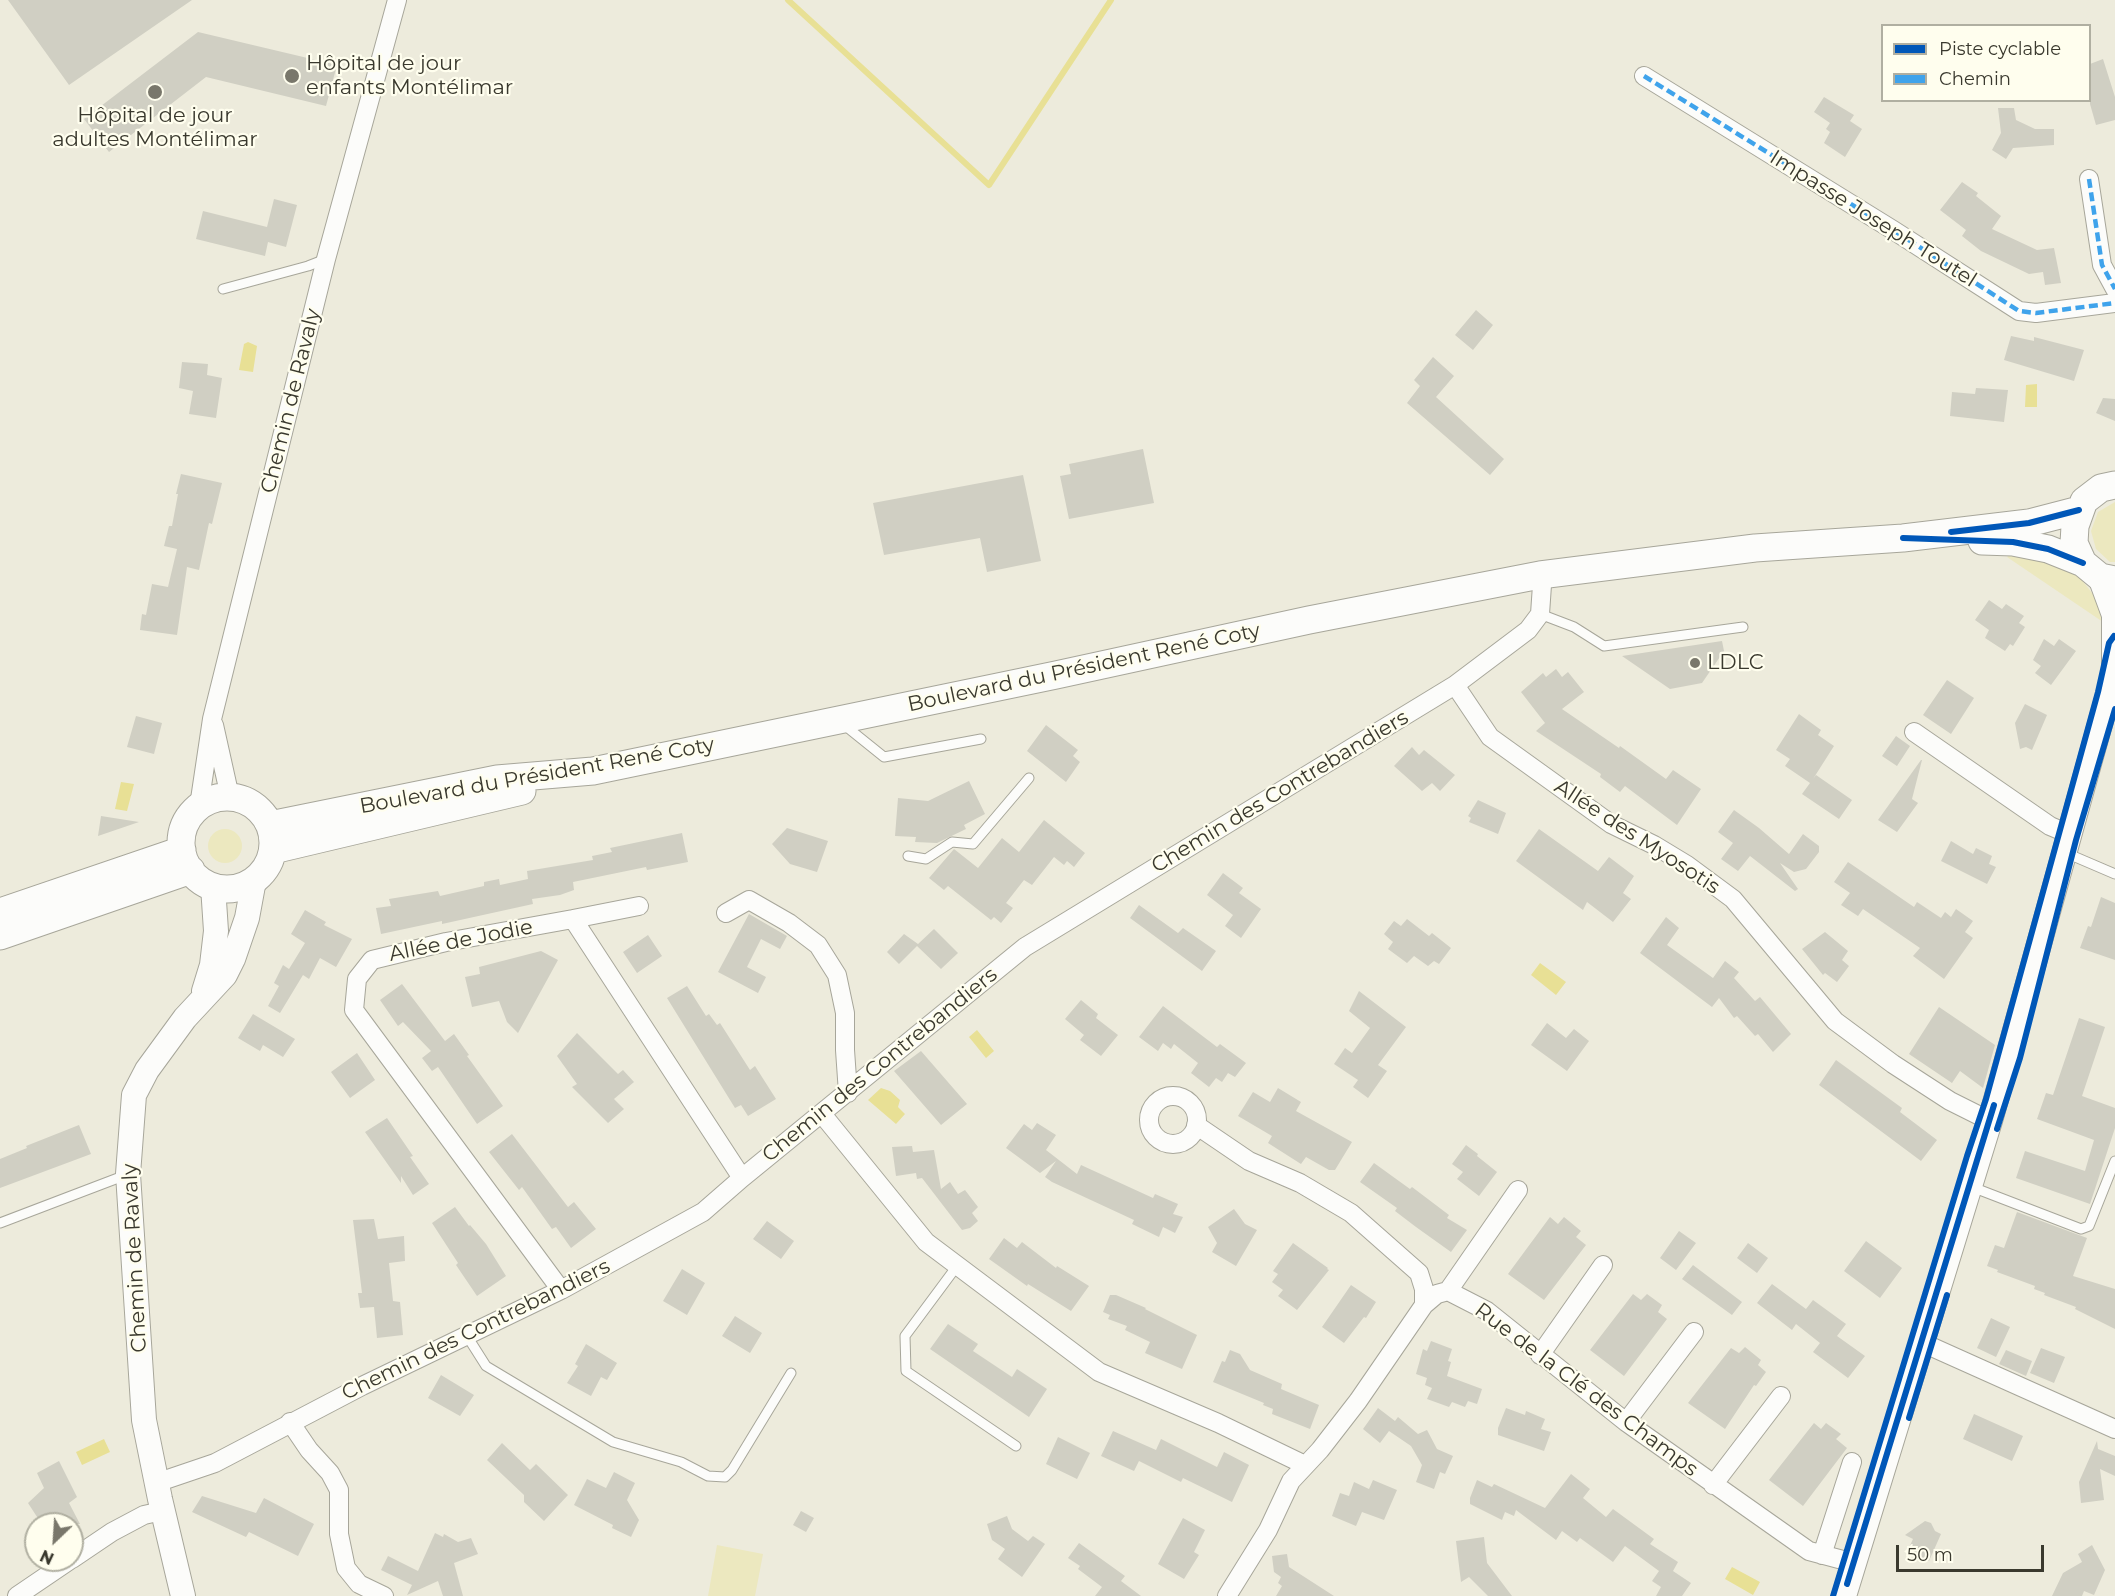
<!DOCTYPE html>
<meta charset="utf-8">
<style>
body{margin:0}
#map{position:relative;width:2115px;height:1596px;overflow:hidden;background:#edebdc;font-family:Montserrat,sans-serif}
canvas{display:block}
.legend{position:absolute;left:1881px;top:24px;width:210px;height:78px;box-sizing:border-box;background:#fffeee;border:2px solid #b0afa1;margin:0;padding:8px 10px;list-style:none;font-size:18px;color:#3a392e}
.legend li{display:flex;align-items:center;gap:12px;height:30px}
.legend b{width:30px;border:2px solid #b0afa1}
.north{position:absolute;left:24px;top:1512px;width:60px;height:60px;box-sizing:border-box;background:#fffeee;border:2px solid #b0afa1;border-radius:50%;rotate:205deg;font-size:16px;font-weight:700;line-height:24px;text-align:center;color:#3a392e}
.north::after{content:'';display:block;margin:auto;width:21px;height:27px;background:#79776b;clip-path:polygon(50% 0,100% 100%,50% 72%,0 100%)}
.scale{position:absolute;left:1896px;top:1545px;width:148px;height:27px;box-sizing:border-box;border:3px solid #3a392e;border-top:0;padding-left:8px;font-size:18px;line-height:21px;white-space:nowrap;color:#3a392e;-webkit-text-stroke:4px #fffeee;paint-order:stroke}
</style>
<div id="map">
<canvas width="2115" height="1596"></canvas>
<ul class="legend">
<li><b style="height:8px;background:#0057b8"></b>Piste cyclable</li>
<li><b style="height:8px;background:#3fa3eb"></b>Chemin</li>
</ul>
<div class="north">N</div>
<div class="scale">50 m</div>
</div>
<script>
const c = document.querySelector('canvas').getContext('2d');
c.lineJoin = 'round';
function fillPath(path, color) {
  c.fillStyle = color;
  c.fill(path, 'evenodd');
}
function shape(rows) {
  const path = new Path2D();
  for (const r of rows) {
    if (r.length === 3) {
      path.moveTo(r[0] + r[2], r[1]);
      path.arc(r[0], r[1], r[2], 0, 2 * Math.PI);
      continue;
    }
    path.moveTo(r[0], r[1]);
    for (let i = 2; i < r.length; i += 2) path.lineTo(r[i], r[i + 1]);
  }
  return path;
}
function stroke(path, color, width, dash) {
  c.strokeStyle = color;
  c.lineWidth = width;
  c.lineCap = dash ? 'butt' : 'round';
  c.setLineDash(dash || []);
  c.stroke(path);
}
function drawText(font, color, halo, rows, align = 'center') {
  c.font = font + ' Montserrat,sans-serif';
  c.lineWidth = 4.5;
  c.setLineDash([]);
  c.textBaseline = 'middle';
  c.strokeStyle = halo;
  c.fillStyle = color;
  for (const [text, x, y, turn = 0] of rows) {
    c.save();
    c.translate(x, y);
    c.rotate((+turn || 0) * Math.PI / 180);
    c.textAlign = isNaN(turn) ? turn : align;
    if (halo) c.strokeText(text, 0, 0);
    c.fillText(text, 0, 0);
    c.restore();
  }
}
const green = shape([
 [2115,502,2115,562,2110,562,2096,549,2091,531,2098,512],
 [2014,550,2055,560,2081,579,2100,603,2103,622,2007,557],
 [225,846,17],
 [717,1545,763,1554,755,1596,708,1596]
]);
const water = shape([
 [248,342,257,346,253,372,239,370,244,344],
 [2037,384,2037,407,2025,407,2026,385],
 [121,782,134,784,127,811,115,809],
 [1540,963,1566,982,1556,995,1531,975],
 [977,1030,994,1051,986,1058,969,1037],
 [881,1088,890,1091,900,1100,898,1107,905,1114,896,1124,868,1100],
 [104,1439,110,1452,82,1465,76,1452],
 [1732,1567,1760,1582,1753,1595,1725,1579]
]);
const stream = shape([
 [788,0,989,185,1111,0]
]);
const building = shape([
 [8,0,192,0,69,85],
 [198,32,337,65,326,106,206,77,109,152,84,119],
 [2103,59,2115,97,2115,120,2096,125,2090,104,2090,64],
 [1824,97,1854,115,1850,121,1862,129,1845,157,1824,143,1830,132,1826,129,1830,123,1814,112],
 [1998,108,2014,108,2016,120,2035,129,2054,129,2054,145,2013,148,2006,159,1992,150,2001,133],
 [1962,182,1978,193,1976,196,2001,216,1992,229,2037,250,2054,248,2061,283,2045,285,2043,272,2029,274,1981,251,1962,236,1966,230,1940,210],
 [274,199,297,205,286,247,268,242,265,256,196,239,203,211,267,227],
 [1476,310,1493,325,1473,350,1455,335],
 [2011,336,2034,341,2034,337,2084,350,2074,381,2004,360],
 [1433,357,1454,376,1436,397,1504,459,1490,475,1407,403,1420,386,1414,380],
 [182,362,208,364,207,375,222,378,216,418,189,414,193,391,179,388],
 [1976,388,2008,390,2004,422,1950,416,1952,392,1975,394],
 [2103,398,2115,399,2115,421,2096,413],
 [1143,449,1154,503,1069,519,1060,476,1071,474,1069,464],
 [181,474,222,483,212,524,209,523,199,570,187,567,177,635,140,630,142,614,146,615,152,584,168,587,177,549,164,546,169,526,172,526,178,494,176,494],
 [1023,475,1041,561,987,572,980,538,884,555,873,503],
 [1989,600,2002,609,2006,604,2024,616,2019,623,2025,627,2013,646,2010,644,2005,651,1985,638,1989,630,1975,620],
 [2044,639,2054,646,2059,639,2076,651,2051,685,2035,673,2041,666,2033,660],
 [1722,641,1724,651,1702,683,1670,689,1622,656],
 [1556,669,1562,677,1568,672,1584,692,1562,709,1619,748,1620,746,1666,779,1673,770,1701,789,1677,825,1625,786,1620,792,1600,777,1601,774,1536,731,1545,723,1521,692,1543,673,1546,677],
 [1947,680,1974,698,1951,734,1923,715],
 [2025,704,2047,715,2032,750,2026,747,2020,749,2015,723],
 [1799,714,1821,730,1818,735,1834,746,1813,779,1816,775,1852,800,1839,819,1802,794,1810,783,1785,766,1790,759,1776,750],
 [136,716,162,723,154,754,127,747],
 [1046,725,1078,750,1073,756,1080,762,1066,782,1027,751],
 [1896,736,1910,746,1897,766,1882,756],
 [1412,747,1419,755,1424,750,1455,775,1440,791,1432,783,1422,791,1394,766],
 [1921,760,1922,760,1912,799,1918,803,1897,832,1878,820],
 [969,781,985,814,964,825,966,829,937,843,915,842,916,837,895,836,898,798,928,801],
 [1478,800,1506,813,1498,834,1469,822,1471,818,1468,816],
 [1734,810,1759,828,1789,854,1803,834,1819,846,1819,852,1806,869,1794,872,1780,863,1798,889,1795,891,1750,856,1738,871,1721,859,1733,843,1718,832],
 [101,816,139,822,98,836],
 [1044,820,1085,853,1074,867,1067,861,1064,865,1054,857,1032,885,1024,880,1006,903,1013,908,1001,923,994,917,991,920,948,886,944,890,929,878,954,849,978,868,1002,838,1019,852],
 [787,828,828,841,817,872,790,864,772,844],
 [1539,829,1598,871,1609,857,1634,876,1623,893,1631,899,1613,922,1587,902,1583,910,1516,861],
 [682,833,688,862,647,870,646,867,573,882,574,890,560,895,532,899,533,904,442,924,442,921,381,934,376,908,391,906,389,899,438,891,440,896,484,886,484,882,499,879,500,885,528,879,527,871,593,860,592,856,612,852,610,848],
 [1951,841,1973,854,1976,848,1992,856,1989,864,1996,867,1987,884,1941,861],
 [1848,862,1914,907,1917,902,1941,918,1945,912,1951,917,1956,909,1973,921,1965,932,1973,938,1944,979,1913,956,1920,948,1863,909,1858,916,1841,905,1850,893,1834,882],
 [1223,873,1243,888,1239,893,1261,909,1241,938,1225,926,1233,915,1207,895],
 [2101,897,2115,903,2115,960,2080,948,2088,926,2091,927],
 [1139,905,1178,933,1183,928,1216,951,1202,971,1130,918],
 [305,910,326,922,324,925,352,939,336,967,320,958,309,979,303,975,280,1013,268,1006,279,986,274,983,283,965,289,969,305,943,291,934],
 [749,914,787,936,780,949,761,939,747,967,766,977,758,993,718,972],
 [1666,917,1679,928,1667,945,1713,978,1725,961,1739,972,1734,978,1755,1001,1760,997,1791,1034,1773,1052,1758,1034,1755,1036,1737,1016,1734,1018,1719,998,1712,1007,1640,953],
 [1407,919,1429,936,1432,933,1451,948,1439,964,1434,961,1428,966,1414,956,1407,963,1388,949,1393,942,1384,934,1394,921,1401,926],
 [934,929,958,953,941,969,917,946,899,964,887,952,904,934,918,944],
 [1825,932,1848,951,1842,960,1849,966,1837,982,1825,973,1823,975,1802,949],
 [648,935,662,956,637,973,623,952],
 [541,951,558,960,518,1033,507,1022,499,1001,472,1007,465,977,480,974,479,967],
 [402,984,445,1041,454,1034,469,1055,467,1056,503,1106,477,1124,438,1067,432,1071,422,1058,431,1051,403,1022,398,1026,380,1000],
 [687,986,706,1016,709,1014,717,1025,720,1023,750,1070,755,1066,776,1099,748,1116,741,1105,735,1108,667,998],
 [1359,991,1406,1027,1378,1065,1387,1071,1368,1098,1353,1087,1358,1080,1334,1064,1345,1048,1352,1053,1370,1028,1349,1011],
 [1081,1000,1098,1014,1096,1018,1118,1035,1101,1056,1080,1040,1084,1035,1065,1019],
 [1163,1006,1217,1047,1220,1044,1246,1063,1235,1077,1228,1073,1222,1082,1216,1078,1209,1087,1191,1073,1198,1063,1174,1044,1171,1049,1163,1043,1158,1051,1139,1037],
 [1939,1007,1995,1045,1983,1088,1960,1071,1952,1083,1909,1054],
 [253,1014,295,1039,283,1057,263,1045,260,1051,238,1038],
 [2079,1018,2105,1027,2082,1096,2115,1108,2115,1128,2090,1204,2016,1178,2025,1151,2085,1171,2094,1140,2037,1119,2046,1093,2053,1095],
 [1547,1023,1566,1038,1574,1029,1589,1041,1567,1071,1531,1045],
 [577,1033,618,1074,623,1070,634,1082,614,1099,624,1109,608,1123,572,1087,577,1084,557,1056],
 [921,1051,967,1104,941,1125,894,1071],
 [357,1053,375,1080,350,1098,331,1072],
 [1836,1060,1902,1108,1900,1112,1937,1140,1921,1161,1819,1085],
 [1278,1088,1301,1102,1296,1111,1352,1142,1335,1170,1329,1170,1306,1157,1301,1164,1268,1143,1272,1136,1238,1116,1253,1092,1270,1102],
 [387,1118,413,1156,410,1157,429,1184,413,1195,401,1176,401,1183,365,1132],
 [1037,1123,1056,1135,1046,1150,1077,1174,1081,1165,1153,1198,1155,1194,1178,1204,1173,1214,1183,1217,1175,1233,1163,1227,1159,1237,1132,1224,1134,1220,1052,1182,1045,1177,1056,1161,1040,1173,1006,1148,1024,1124,1032,1130],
 [79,1125,91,1154,0,1188,0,1159,27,1148,26,1146],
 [512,1134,568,1207,574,1202,596,1229,571,1248,556,1227,552,1229,522,1187,519,1190,489,1152],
 [1466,1145,1478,1154,1477,1156,1497,1172,1479,1196,1457,1179,1463,1172,1452,1164],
 [912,1146,913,1152,934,1150,941,1189,950,1182,958,1194,965,1190,978,1207,972,1213,978,1221,970,1228,962,1230,922,1178,917,1179,916,1173,896,1176,892,1147],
 [1374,1163,1410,1189,1412,1187,1449,1215,1447,1218,1467,1230,1451,1252,1416,1227,1395,1211,1397,1208,1360,1182],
 [455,1207,469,1226,470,1225,486,1244,506,1276,477,1296,456,1265,458,1263,432,1223],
 [1234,1209,1245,1224,1257,1230,1236,1266,1212,1252,1217,1243,1208,1227],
 [2017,1212,2087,1238,2073,1276,2115,1289,2115,1329,2075,1309,2076,1307,2044,1295,2045,1293,2034,1289,2035,1286,1997,1272,1998,1270,1987,1266,1995,1245,2004,1248],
 [1550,1217,1558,1224,1564,1217,1581,1231,1576,1237,1586,1245,1544,1300,1508,1274],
 [374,1219,378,1239,404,1236,405,1261,389,1263,393,1301,400,1302,403,1335,377,1338,374,1307,360,1308,358,1293,362,1293,353,1220],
 [767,1221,794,1241,781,1259,753,1239],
 [1679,1231,1696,1243,1676,1270,1660,1258],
 [1004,1238,1017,1248,1022,1242,1056,1268,1057,1266,1089,1286,1071,1311,1028,1284,1027,1286,989,1259],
 [1866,1241,1902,1268,1880,1298,1844,1271],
 [1293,1243,1328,1268,1327,1269,1329,1270,1297,1310,1278,1296,1283,1290,1272,1282,1278,1274,1273,1271],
 [1748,1243,1768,1258,1757,1273,1737,1258],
 [1693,1265,1742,1302,1732,1315,1682,1279],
 [682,1269,705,1283,687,1315,663,1301],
 [1772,1284,1806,1309,1813,1300,1846,1324,1837,1336,1865,1356,1848,1378,1813,1352,1820,1343,1796,1324,1792,1330,1757,1303],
 [1351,1285,1376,1302,1366,1318,1364,1317,1344,1343,1322,1327],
 [1633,1294,1641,1300,1647,1294,1662,1305,1658,1312,1667,1319,1624,1376,1590,1350],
 [1110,1295,1116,1295,1146,1308,1145,1309,1197,1335,1182,1369,1145,1353,1150,1342,1125,1330,1127,1326,1108,1319,1110,1315,1103,1312],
 [735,1316,762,1333,750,1353,722,1336],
 [1991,1318,2010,1327,1996,1357,1977,1348],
 [948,1324,978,1344,973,1351,1012,1377,1017,1369,1047,1389,1029,1417,930,1349],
 [1431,1341,1452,1349,1448,1361,1451,1362,1447,1376,1482,1389,1477,1404,1468,1401,1465,1407,1452,1402,1449,1407,1427,1399,1432,1388,1425,1385,1427,1378,1416,1374,1423,1349,1427,1351],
 [586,1344,617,1363,607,1380,601,1377,591,1396,567,1383,578,1366,575,1364],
 [1745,1347,1761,1360,1758,1365,1766,1372,1756,1386,1754,1385,1725,1429,1688,1403,1731,1348,1739,1353],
 [2041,1348,2065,1357,2054,1383,2030,1373],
 [1230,1350,1240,1354,1250,1370,1282,1384,1281,1389,1319,1405,1310,1429,1272,1414,1273,1409,1263,1405,1264,1403,1213,1382,1222,1361,1225,1362],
 [2006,1350,2032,1361,2026,1376,1999,1364],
 [441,1375,474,1395,460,1416,428,1398],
 [1378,1408,1395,1421,1398,1417,1418,1434,1427,1430,1437,1449,1453,1456,1445,1474,1440,1472,1434,1489,1416,1482,1422,1465,1411,1446,1389,1431,1380,1443,1363,1429],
 [1506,1408,1525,1415,1526,1411,1545,1419,1541,1429,1551,1432,1544,1451,1498,1435,1498,1428],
 [1974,1414,2023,1436,2012,1461,1963,1439],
 [1814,1423,1821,1429,1826,1423,1841,1434,1836,1439,1847,1448,1803,1506,1769,1480],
 [1113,1431,1156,1450,1161,1439,1217,1467,1224,1452,1249,1465,1232,1502,1183,1478,1181,1482,1139,1461,1134,1471,1101,1456],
 [1058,1437,1090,1453,1077,1479,1046,1464],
 [2097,1441,2098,1449,2115,1456,2115,1476,2100,1469,2104,1500,2081,1503,2079,1482],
 [502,1443,530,1470,536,1464,568,1495,544,1521,524,1502,524,1495,487,1460],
 [59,1461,77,1497,69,1503,80,1524,56,1524,51,1517,41,1523,28,1503,44,1488,37,1473],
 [614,1472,635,1483,627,1500,639,1520,631,1537,612,1528,613,1525,574,1505,587,1479,606,1488],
 [1571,1474,1590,1489,1583,1498,1606,1517,1613,1509,1654,1539,1650,1544,1678,1562,1673,1571,1691,1583,1682,1596,1656,1596,1661,1587,1652,1581,1659,1571,1625,1546,1613,1562,1580,1538,1577,1542,1562,1531,1556,1540,1516,1510,1514,1516,1505,1512,1502,1520,1470,1504,1470,1498,1477,1480,1492,1487,1494,1484,1545,1508],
 [1373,1480,1397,1490,1384,1520,1362,1512,1356,1526,1332,1516,1340,1493,1349,1496,1354,1482,1369,1489],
 [202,1496,256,1513,264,1498,314,1524,298,1556,249,1532,246,1537,192,1512],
 [801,1511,814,1518,806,1532,793,1525],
 [1007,1516,1012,1529,1028,1541,1033,1536,1045,1544,1022,1577,998,1559,1005,1549,992,1540,987,1524],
 [1183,1518,1205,1530,1194,1552,1199,1555,1184,1579,1158,1564],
 [1925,1521,1931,1523,1935,1531,1941,1534,1929,1561,1907,1552,1913,1539,1905,1535],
 [435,1533,443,1537,444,1534,458,1542,471,1538,478,1554,454,1563,463,1596,443,1596,438,1581,407,1595,412,1585,381,1570,388,1556,418,1571],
 [1484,1537,1487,1563,1512,1596,1488,1596,1469,1577,1461,1582,1456,1541],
 [1079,1543,1125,1576,1121,1581,1141,1596,1095,1596,1102,1587,1078,1569,1080,1566,1068,1558],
 [2092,1545,2105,1570,2094,1595,2084,1591,2082,1596,2052,1596,2063,1573,2082,1562,2078,1554],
 [1287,1554,1289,1567,1334,1596,1276,1596,1282,1586,1278,1583,1281,1577,1274,1572,1272,1556]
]);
const service = shape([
 [223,289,308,266,326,259],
 [1540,614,1574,627,1604,646,1743,627],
 [843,724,884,757,981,739],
 [2066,853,2115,874],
 [908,856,926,859,952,842,973,844,1029,778],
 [1972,1187,2081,1229,2089,1226,2115,1161],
 [0,1223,126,1175],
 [957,1266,905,1336,906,1371,1016,1446],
 [467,1336,486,1366,613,1442,681,1462,708,1476,725,1477,732,1470,791,1373]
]);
const minor = shape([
 [1644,76,1893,230,2019,311,2036,313,2115,303],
 [2089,179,2102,265,2115,289],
 [1455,685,1490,737,1611,824,1654,845,1687,865,1733,899,1835,1021,1893,1064,1950,1101,1990,1121],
 [214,725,230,797],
 [1914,732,2050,826,2069,834],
 [199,806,212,719,326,259,397,0],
 [726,913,749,900,789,923,818,945,837,975,845,1013,845,1050,848,1093],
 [573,919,639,906],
 [1173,1120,24],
 [822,1114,926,1242,1099,1372,1218,1423,1305,1465],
 [1196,1125,1249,1161,1300,1183,1351,1213,1419,1273,1424,1289,1424,1305],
 [561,1290,354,1010,357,979,372,960,446,942,573,919,742,1178],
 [1448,1291,1518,1190],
 [1923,1343,2115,1429],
 [1540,1355,1603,1265],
 [290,1422,309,1450,330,1473,339,1490,339,1534,346,1568,359,1584,384,1596],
 [1626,1422,1694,1332],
 [156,1483,215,1463,362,1386,561,1290,703,1212,742,1178,1025,947,1455,685,1528,630,1540,614,1542,585,1540,575],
 [1713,1485,1781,1396],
 [1822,1555,1852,1462],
 [72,1559,112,1532,144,1515,162,1511],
 [17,1596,70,1560],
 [1227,1596,1268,1530,1291,1481,1320,1450,1358,1401,1424,1305,1437,1294,1448,1291,1487,1311,1626,1422,1809,1551,1854,1563]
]);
const tertiary = shape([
 [2100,577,2114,615,2114,675],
 [204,991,212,965,216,931,213,886],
 [183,1596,160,1499,144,1420,128,1174,134,1095,147,1070,185,1018,225,975,233,959,247,918,254,880],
 [1844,1596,1990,1121,2115,670]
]);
const secondary = shape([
 [2115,485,2101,488,2084,501,2075,526,2074,543,2083,563,2100,577,2115,580],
 [1982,541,2013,542,2048,549,2083,563],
 [227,843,46],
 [270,825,497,779,593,771,1056,675,1309,620,1540,575,1755,548,1903,538,2029,523,2079,510],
 [273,850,522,791],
 [0,912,182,850],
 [0,936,191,870]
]);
const quiet = shape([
 [1644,76,1893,230,2019,311,2036,313,2115,303],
 [2089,179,2102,265,2115,289]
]);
const cycleway = shape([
 [1951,532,2029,523,2079,510],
 [1903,538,2013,542,2048,549,2083,563],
 [1997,1129,2020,1058,2076,840,2115,709],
 [1909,1418,1947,1295],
 [1847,1584,1994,1105],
 [1833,1596,1967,1156,1986,1099,2098,692,2109,643,2114,636]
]);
const markers = [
 [292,76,8,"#79776b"],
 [155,92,8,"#79776b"],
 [1695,663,6,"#79776b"]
];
const poiNames = [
 ["Hôpital de jour",306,64],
 ["enfants Montélimar",306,88],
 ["Hôpital de jour",155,116,"center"],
 ["adultes Montélimar",155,140,"center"],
 ["LDLC",1707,663]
];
const streetNames = [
 ["Impasse Joseph Toutel",1873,219,32],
 ["Chemin de Ravaly",291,401,-76],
 ["Boulevard du Président René Coty",1084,668,-12],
 ["Boulevard du Président René Coty",537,776,-10],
 ["Chemin des Contrebandiers",1280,792,-31],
 ["Allée des Myosotis",1637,837,33],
 ["Allée de Jodie",461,941,-11],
 ["Chemin des Contrebandiers",880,1065,-39],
 ["Chemin de Ravaly",135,1258,-93],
 ["Chemin des Contrebandiers",476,1330,-26],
 ["Rue de la Clé des Champs",1586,1390,37]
];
fillPath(green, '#ece8bf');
fillPath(water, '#e8e095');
stroke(stream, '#e8e095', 6);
fillPath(building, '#d0cfc3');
stroke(service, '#a7a69a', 11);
stroke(minor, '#a7a69a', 20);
stroke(tertiary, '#a7a69a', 26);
stroke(secondary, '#a7a69a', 29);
stroke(service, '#fcfcfa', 9);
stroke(minor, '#fcfcfa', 18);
stroke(tertiary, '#fcfcfa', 24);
stroke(secondary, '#fcfcfa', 27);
stroke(quiet, '#3fa3eb', 4.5, [9, 4.5]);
stroke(cycleway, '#0057b8', 6);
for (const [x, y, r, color] of markers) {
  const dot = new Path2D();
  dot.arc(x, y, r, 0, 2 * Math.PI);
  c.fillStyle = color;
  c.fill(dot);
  stroke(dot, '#fffeee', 2);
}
drawText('21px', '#3a392e', '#fffeee', poiNames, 'left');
drawText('21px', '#3a392e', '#fffeee', streetNames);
</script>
